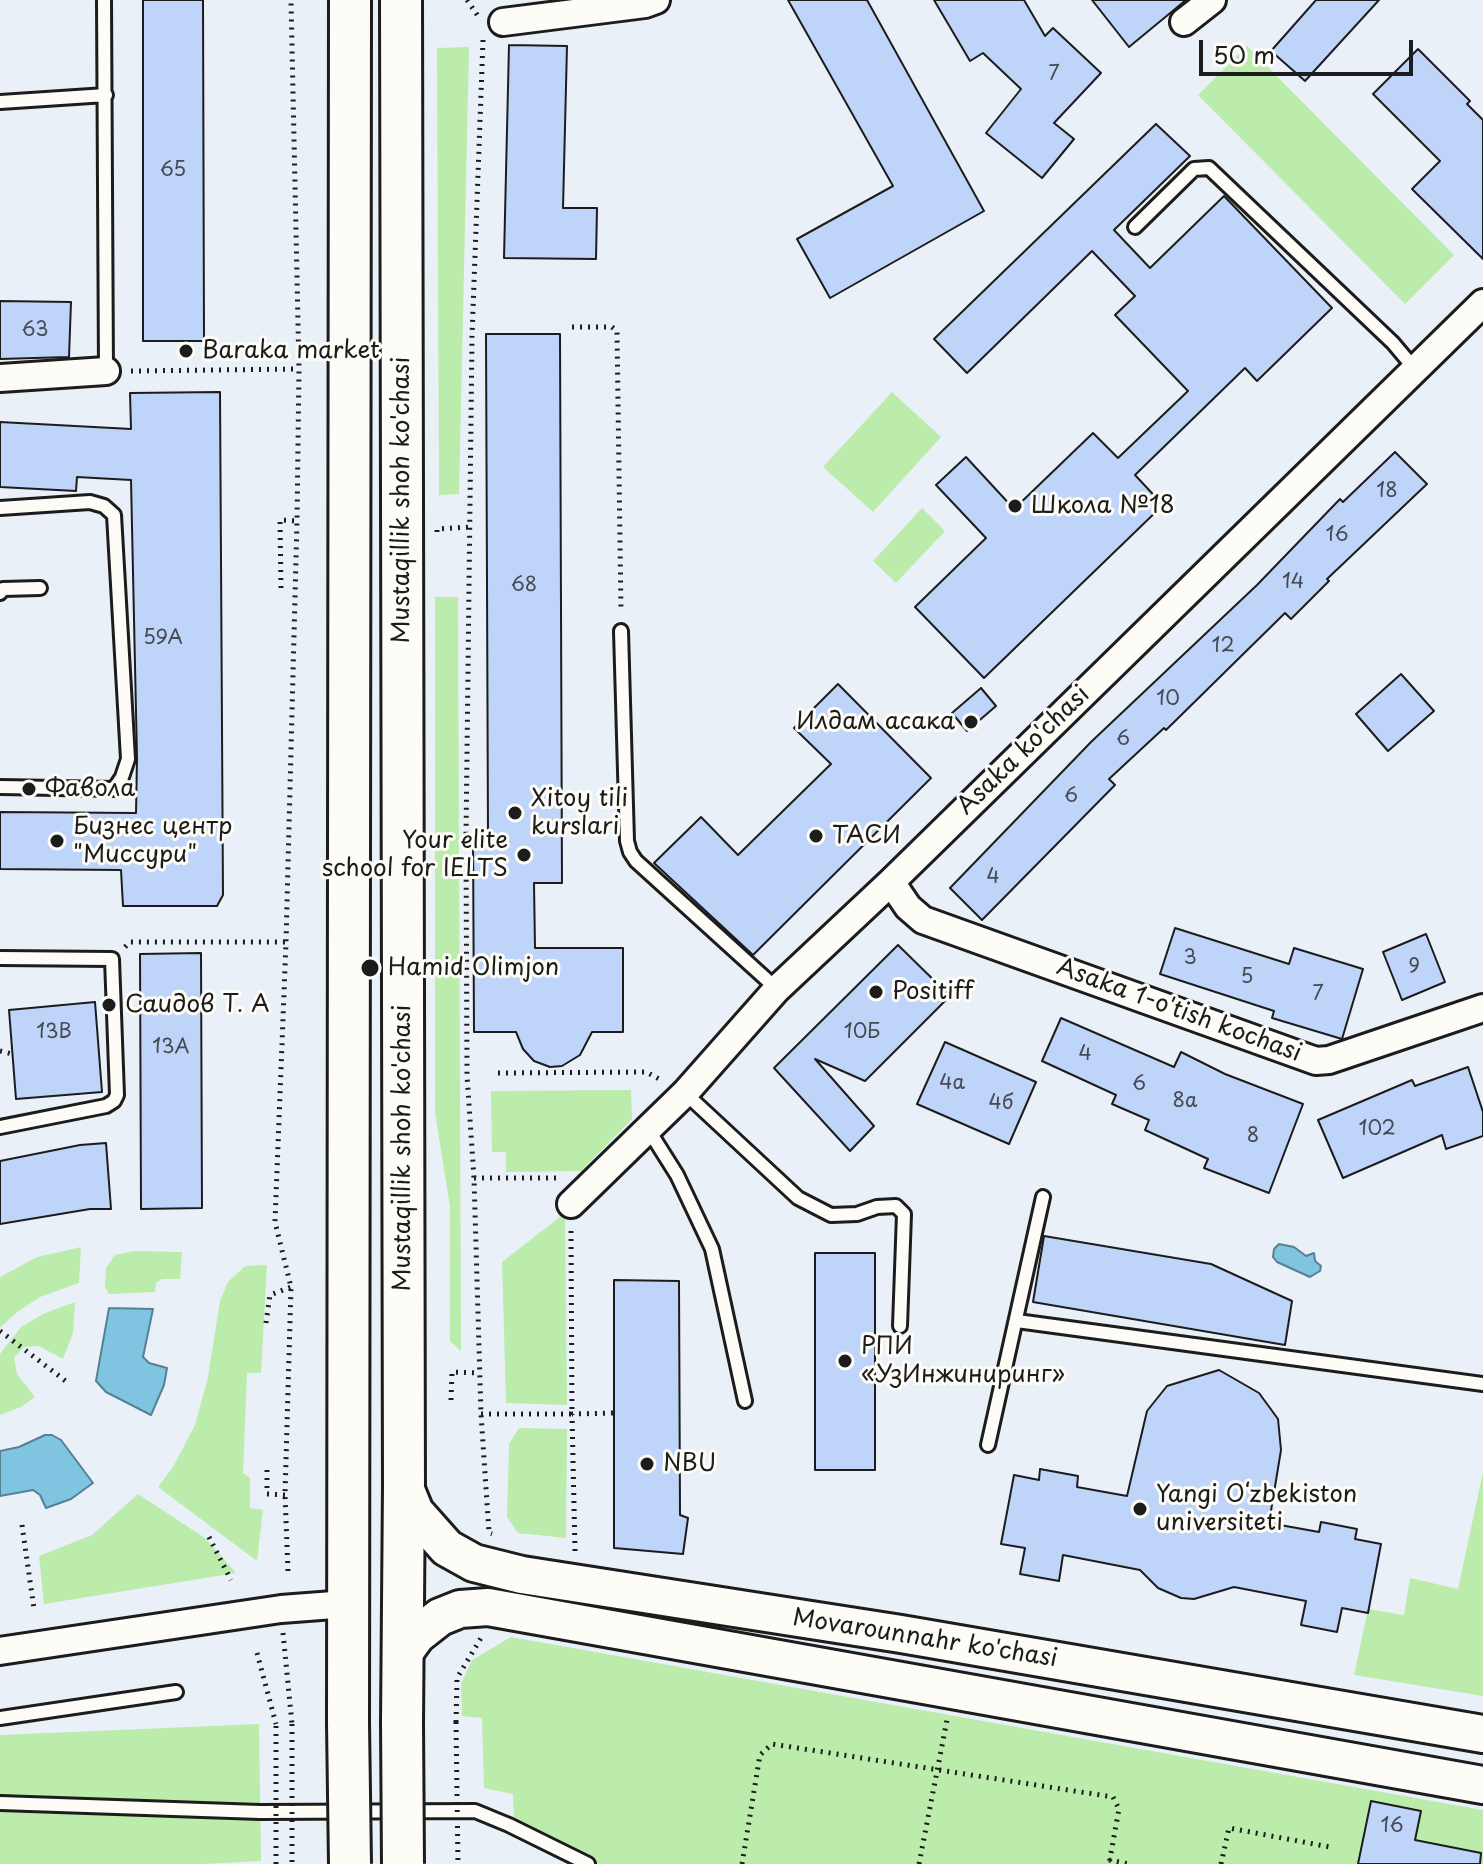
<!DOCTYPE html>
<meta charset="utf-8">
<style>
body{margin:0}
#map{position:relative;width:1483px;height:1864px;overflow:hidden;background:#eaf0f8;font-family:"Playpen Sans",sans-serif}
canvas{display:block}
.scale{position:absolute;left:1199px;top:40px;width:214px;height:36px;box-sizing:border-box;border:4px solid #1c1c1c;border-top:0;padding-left:10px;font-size:24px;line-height:28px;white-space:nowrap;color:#1c1c1c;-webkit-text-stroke:6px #fdfcf7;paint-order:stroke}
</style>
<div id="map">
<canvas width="1483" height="1864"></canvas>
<div class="scale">50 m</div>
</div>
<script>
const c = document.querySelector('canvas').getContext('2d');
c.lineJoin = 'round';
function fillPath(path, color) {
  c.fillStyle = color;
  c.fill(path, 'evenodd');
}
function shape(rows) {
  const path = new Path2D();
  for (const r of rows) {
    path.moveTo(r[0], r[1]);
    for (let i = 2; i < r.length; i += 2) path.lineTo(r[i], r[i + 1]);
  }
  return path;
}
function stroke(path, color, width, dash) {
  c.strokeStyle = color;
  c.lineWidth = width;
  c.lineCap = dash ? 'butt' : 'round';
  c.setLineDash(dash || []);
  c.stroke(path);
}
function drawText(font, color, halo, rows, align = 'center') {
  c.font = font + ' "Playpen Sans",sans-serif';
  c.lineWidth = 6;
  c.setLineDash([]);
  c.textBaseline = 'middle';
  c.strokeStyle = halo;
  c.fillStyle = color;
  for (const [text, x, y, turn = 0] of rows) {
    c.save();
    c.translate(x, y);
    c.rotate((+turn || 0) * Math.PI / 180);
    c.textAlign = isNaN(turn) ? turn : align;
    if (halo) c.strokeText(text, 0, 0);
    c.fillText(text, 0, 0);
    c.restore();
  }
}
const green = shape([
 [1247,46,1454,255,1405,304,1198,95],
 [469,47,459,494,439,495,437,48],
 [892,392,941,437,873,512,823,467],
 [922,508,945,531,896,583,873,561],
 [435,597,458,597,461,1351,450,1341,450,1207,435,1112],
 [631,1090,632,1119,581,1171,506,1172,506,1152,492,1152,491,1091],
 [565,1213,567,1405,506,1403,502,1262],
 [81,1247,79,1283,40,1297,17,1312,0,1328,0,1277,37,1257],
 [134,1251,182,1252,180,1279,162,1279,156,1283,155,1292,109,1294,105,1287,106,1268,115,1255],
 [267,1265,261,1373,247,1373,243,1473,250,1478,250,1508,263,1510,257,1561,158,1487,173,1467,195,1425,208,1377,220,1301,228,1282,245,1266],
 [75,1302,73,1333,63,1359,39,1346,24,1347,14,1358,17,1374,35,1397,21,1407,0,1415,0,1354,3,1350,21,1327,45,1313],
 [519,1428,567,1429,566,1538,518,1533,507,1517,509,1444],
 [1483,1472,1483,1696,1354,1675,1368,1609,1404,1615,1410,1578,1458,1589],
 [138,1494,205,1538,236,1573,44,1604,39,1556,92,1535],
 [511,1637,1483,1810,1483,1864,598,1864,514,1821,513,1794,484,1788,482,1718,462,1716,461,1684,472,1660],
 [259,1724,261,1861,203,1864,0,1864,0,1735]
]);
const water = shape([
 [1279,1244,1294,1247,1306,1256,1314,1253,1315,1261,1321,1266,1320,1271,1310,1277,1277,1262,1273,1257,1274,1249,1279,1244],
 [109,1308,153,1309,143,1357,149,1363,167,1368,164,1385,151,1415,106,1392,96,1381,109,1308],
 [45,1435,52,1435,61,1440,93,1483,71,1499,46,1508,40,1495,33,1490,0,1496,0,1451,19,1447,45,1435]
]);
const building = shape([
 [143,0,203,0,204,341,143,341,143,0],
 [788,0,867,0,984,211,830,298,797,239,893,186,788,0],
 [934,0,1024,0,1045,36,1053,28,1101,73,1054,123,1074,139,1042,178,986,133,1021,89,983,53,970,61,934,0],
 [1092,0,1186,0,1129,47,1092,0],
 [1316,0,1379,0,1305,81,1271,51,1316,0],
 [509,45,567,46,563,208,597,208,596,259,504,258,509,45],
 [1418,49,1470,101,1467,104,1483,120,1483,259,1412,189,1440,161,1373,94,1418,49],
 [1156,124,1190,156,1114,230,1150,268,1224,196,1332,308,1257,381,1245,368,1135,475,1163,505,984,678,915,607,986,538,936,485,966,457,1014,509,1093,433,1118,458,1188,391,1115,315,1135,296,1092,251,967,373,934,339,1156,124],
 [0,301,71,302,69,357,0,359,0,301],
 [486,334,560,334,562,883,534,883,535,948,623,948,623,1032,592,1032,580,1055,562,1066,550,1067,534,1061,523,1049,516,1032,474,1032,473,836,488,836,486,334],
 [220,392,223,895,217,906,123,906,121,870,0,869,0,812,136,813,137,758,131,480,77,477,76,491,0,487,0,422,131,429,130,393,220,392],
 [1395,452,1427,484,1327,579,1329,581,1291,619,1285,613,1166,730,1164,728,1109,779,1115,785,982,920,950,888,1091,742,1257,585,1340,499,1343,502,1395,452],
 [1401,674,1434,711,1388,751,1356,714,1401,674],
 [838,684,931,778,753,955,654,863,701,817,738,855,831,764,794,728,838,684],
 [981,688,996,706,967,731,952,713,981,688],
 [1175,928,1289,964,1294,948,1363,969,1342,1039,1272,1018,1274,1011,1160,974,1175,928],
 [1426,934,1445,982,1402,1000,1383,952,1426,934],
 [898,945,950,996,865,1081,815,1059,874,1126,850,1151,774,1068,898,945],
 [201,953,202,1208,141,1209,140,954,201,953],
 [95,1002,102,1092,16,1099,9,1010,95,1002],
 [1061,1018,1174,1067,1181,1052,1225,1074,1303,1104,1269,1193,1204,1168,1208,1159,1145,1130,1149,1120,1112,1104,1116,1095,1042,1061,1061,1018],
 [945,1042,1036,1082,1009,1144,917,1104,945,1042],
 [1468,1067,1483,1112,1483,1136,1446,1149,1442,1135,1343,1178,1318,1120,1412,1080,1415,1086,1468,1067],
 [106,1143,111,1209,90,1209,0,1224,0,1161,80,1145,106,1143],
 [1044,1236,1211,1264,1292,1301,1285,1345,1033,1302,1044,1236],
 [815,1253,875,1253,875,1470,815,1470,815,1253],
 [614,1280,679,1281,680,1515,688,1518,683,1554,614,1548,614,1280],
 [1219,1370,1259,1393,1278,1419,1281,1450,1269,1523,1319,1532,1321,1522,1357,1529,1355,1539,1381,1544,1368,1613,1342,1608,1337,1632,1301,1625,1306,1601,1234,1587,1194,1599,1181,1598,1158,1588,1140,1570,1063,1555,1059,1581,1020,1574,1025,1548,1001,1544,1014,1475,1039,1480,1040,1469,1078,1476,1077,1487,1127,1496,1147,1411,1167,1386,1219,1370],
 [1371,1801,1421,1811,1415,1840,1481,1853,1480,1864,1358,1864,1371,1801]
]);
const path = shape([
 [467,0,478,16],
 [483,40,472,336,466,838,467,1075,474,1178,481,1414,489,1533,492,1534],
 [572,327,612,327,617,331,621,612],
 [131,371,299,369],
 [437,532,437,529,470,527],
 [281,588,280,520,297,521],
 [125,947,130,942,286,942],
 [0,1051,12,1054],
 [498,1073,646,1072,663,1081],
 [474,1178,560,1178],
 [266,1323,270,1295,291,1287],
 [0,1331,67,1382],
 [451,1400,452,1372,480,1373],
 [481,1414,572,1414,571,1230],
 [267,1470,267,1494,285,1495],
 [22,1525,34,1609],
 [209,1537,231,1580],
 [575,1551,572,1414,613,1413],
 [288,1571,285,1495,291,1287,275,1222,286,942,297,521,299,369,291,0],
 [283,1633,292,1724],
 [257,1653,276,1724],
 [456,1722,457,1678,481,1638],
 [1109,1860,1129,1864],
 [742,1864,760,1755,772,1744,1113,1797,1119,1809,1109,1864],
 [919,1864,947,1720],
 [1221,1864,1229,1828,1330,1847]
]);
const lane = shape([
 [104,0,106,371],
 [0,102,106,95],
 [1135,227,1194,169,1209,168,1393,343,1414,368],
 [0,508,90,502,104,506,114,515,128,759,122,777,114,789,0,787],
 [0,593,3,589,40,588],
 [621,631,627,841,630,852,636,861,777,989],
 [0,958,112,959,117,1095,114,1101,106,1106,0,1127],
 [685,1093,798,1198,831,1215,857,1214,877,1207,896,1206,904,1214,900,1326],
 [648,1129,677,1175,712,1249,745,1401],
 [1017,1321,1483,1384],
 [988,1445,1043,1197],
 [0,1718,176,1692],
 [0,1803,260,1812,475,1811,509,1825,588,1864]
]);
const street = shape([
 [503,22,645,4,656,0],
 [1184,22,1212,0],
 [0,378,106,371],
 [891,882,908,907,923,920,1316,1061,1329,1060,1483,1008],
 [571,1204,685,1093,777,989,891,882,1483,303],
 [0,1651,281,1609,347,1604]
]);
const secondary = shape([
 [404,1485,415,1512,447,1548,474,1563,522,1575,901,1634,1483,1734],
 [401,1657,417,1635,440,1617,460,1609,488,1607,1483,1785]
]);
const primary = shape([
 [401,0,404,1485,402,1723],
 [348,1723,350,0]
]);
const pathBridge = shape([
 [456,1722,458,1864],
 [292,1724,292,1864],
 [276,1864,276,1724]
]);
const primaryBridge = shape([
 [348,1723,350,1864],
 [402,1723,403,1864]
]);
const markers = [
 [186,351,8,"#1c1c1c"],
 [1015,506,8,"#1c1c1c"],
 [971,722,8,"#1c1c1c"],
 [29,789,8,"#1c1c1c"],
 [515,813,8,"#1c1c1c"],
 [816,836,8,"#1c1c1c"],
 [57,841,8,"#1c1c1c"],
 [524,855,8,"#1c1c1c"],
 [370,968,10,"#1c1c1c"],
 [876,992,8,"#1c1c1c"],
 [109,1005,8,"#1c1c1c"],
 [845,1361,8,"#1c1c1c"],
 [647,1464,8,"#1c1c1c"],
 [1140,1509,8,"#1c1c1c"]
];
const numberNames = [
 ["7",1054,74],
 ["65",173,170],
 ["63",35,330],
 ["18",1387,491],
 ["16",1337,535],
 ["14",1293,582],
 ["68",524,585],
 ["59A",163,638],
 ["12",1223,646],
 ["10",1168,699],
 ["6",1123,739],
 ["6",1071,796],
 ["4",993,877],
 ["3",1190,958],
 ["9",1414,967],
 ["5",1247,977],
 ["7",1318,994],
 ["13B",54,1032],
 ["10Б",862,1032],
 ["13A",171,1047],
 ["4",1085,1054],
 ["4a",952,1083],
 ["6",1139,1084],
 ["8a",1185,1101],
 ["4б",1001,1103],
 ["102",1377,1129],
 ["8",1253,1136],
 ["16",1392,1826]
];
const poiNames = [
 ["Baraka market",202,351],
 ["Школа №18",1031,506],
 ["Илдам асака",955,722,"right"],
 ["Фавола",45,789],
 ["Xitoy tili",531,799],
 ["kurslari",531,827],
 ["Бизнес центр",73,827],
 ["\"Миссури\"",73,855],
 ["ТАСИ",832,836],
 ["Your elite",508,841,"right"],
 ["school for IELTS",508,869,"right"],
 ["Hamid Olimjon",388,968],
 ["Positiff",892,992],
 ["Саидов Т. А",125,1005],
 ["РПИ",861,1347],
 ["«УзИнжиниринг»",861,1375],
 ["NBU",663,1464],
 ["Yangi Oʻzbekiston",1156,1495],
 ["universiteti",1156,1523]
];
const streetNames = [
 ["Mustaqillik shoh ko'chasi",402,500,-90],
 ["Asaka ko'chasi",1024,751,-44],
 ["Asaka 1-o'tish kochasi",1179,1011,20],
 ["Mustaqillik shoh ko'chasi",403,1148,-90],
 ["Movarounnahr ko'chasi",925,1639,9]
];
fillPath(green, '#bbecac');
fillPath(water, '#7fc4e0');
stroke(water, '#578192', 2);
fillPath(building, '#bfd4f9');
stroke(building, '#1c1c1c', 2);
stroke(lane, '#1c1c1c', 18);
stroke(street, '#1c1c1c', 32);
stroke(secondary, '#1c1c1c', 42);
stroke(primary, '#1c1c1c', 46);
stroke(path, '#1c1c1c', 5, [2, 6]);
stroke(lane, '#fdfcf7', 12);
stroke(street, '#fdfcf7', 26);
stroke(secondary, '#fdfcf7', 36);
stroke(primary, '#fdfcf7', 40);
stroke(primaryBridge, '#1c1c1c', 46, []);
stroke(pathBridge, '#1c1c1c', 5, [2, 6]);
stroke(primaryBridge, '#fdfcf7', 40);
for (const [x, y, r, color] of markers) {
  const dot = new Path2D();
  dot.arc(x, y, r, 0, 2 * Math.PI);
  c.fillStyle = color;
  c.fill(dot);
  stroke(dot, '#fdfcf7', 3);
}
drawText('20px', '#454a53', null, numberNames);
drawText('24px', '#1c1c1c', '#fdfcf7', poiNames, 'left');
drawText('24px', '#1c1c1c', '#fdfcf7', streetNames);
</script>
